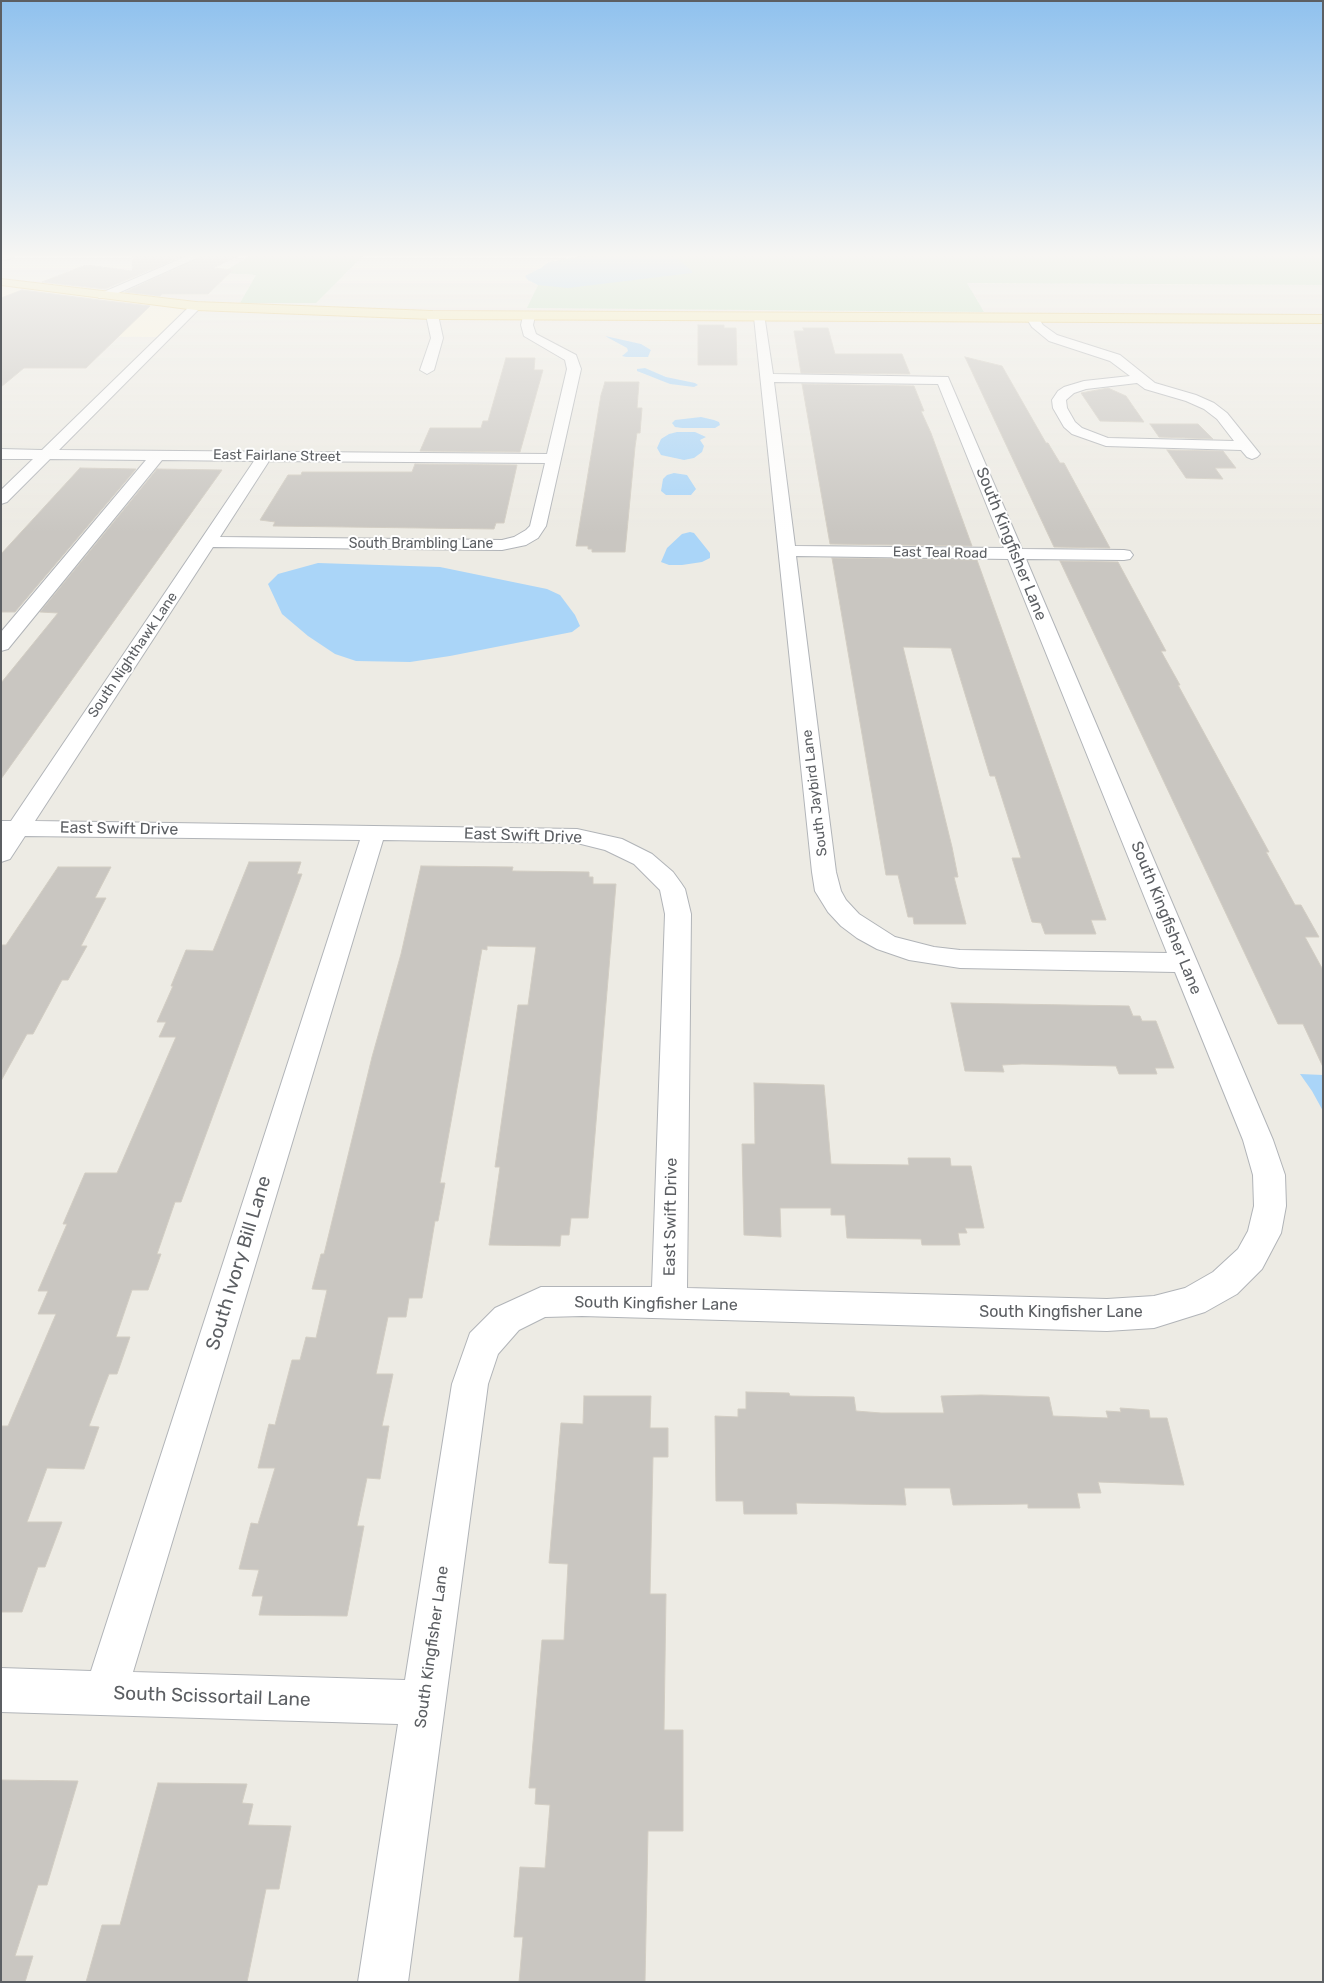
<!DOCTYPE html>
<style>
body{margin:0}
#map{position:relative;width:1324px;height:1983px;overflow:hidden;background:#edebe4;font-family:Rubik,sans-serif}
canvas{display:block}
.frame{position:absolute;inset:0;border:2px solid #5c5f63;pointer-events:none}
</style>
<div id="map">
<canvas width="1324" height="1983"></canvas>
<div class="frame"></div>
</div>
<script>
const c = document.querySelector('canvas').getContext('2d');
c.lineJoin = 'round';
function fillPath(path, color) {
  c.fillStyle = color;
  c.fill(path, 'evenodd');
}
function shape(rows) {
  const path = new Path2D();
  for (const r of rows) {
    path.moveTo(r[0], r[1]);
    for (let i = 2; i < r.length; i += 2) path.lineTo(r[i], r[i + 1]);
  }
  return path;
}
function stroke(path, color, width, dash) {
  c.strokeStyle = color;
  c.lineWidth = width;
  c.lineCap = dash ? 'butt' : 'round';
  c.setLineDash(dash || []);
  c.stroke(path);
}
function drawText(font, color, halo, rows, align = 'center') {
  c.font = font + ' Rubik,sans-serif';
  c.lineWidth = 4;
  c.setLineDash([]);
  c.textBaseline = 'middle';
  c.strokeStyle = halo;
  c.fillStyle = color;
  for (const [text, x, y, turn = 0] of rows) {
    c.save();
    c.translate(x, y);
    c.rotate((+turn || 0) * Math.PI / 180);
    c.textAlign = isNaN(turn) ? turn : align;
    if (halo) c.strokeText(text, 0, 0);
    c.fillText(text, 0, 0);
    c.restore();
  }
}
const commercial = shape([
 [1,282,196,306,165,337,13,336,1,309]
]);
const green = shape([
 [249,256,363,256,316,303,240,303,256,275,222,273],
 [582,256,1323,256,1323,285,967,283,984,312,527,308,538,285,525,276,541,268,549,262]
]);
const water = shape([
 [597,256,671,256,678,259,692,271,692,273,568,288,538,285,528,280,525,276,541,268,549,262],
 [605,336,641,344,651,350,650,352,648,357,626,357,622,356,628,351,627,348],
 [645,368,666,377,695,383,698,385,694,387,670,384,637,371,637,369],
 [701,417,714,420,719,422,720,425,715,428,682,428,675,427,672,423,675,420],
 [677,432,695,432,706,437,700,440,704,446,702,452,694,458,684,460,661,455,657,448,661,439,669,434],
 [674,473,687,475,696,489,691,495,666,495,661,491,663,479,667,475],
 [690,532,694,533,710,553,710,558,702,562,682,565,669,565,661,562,667,548,682,534],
 [318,563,440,567,547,589,560,595,575,615,580,626,572,632,450,656,410,662,356,661,335,654,308,636,282,614,268,584,278,574],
 [1300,1074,1323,1075,1323,1111,1312,1091]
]);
const building = shape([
 [133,256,183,256,105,289,42,282,86,265,132,271,133,256],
 [203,256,238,256,213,268,233,270,208,294,162,294,160,296,125,292,203,256],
 [22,290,99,300,150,306,86,368,24,368,1,387,1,298,22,290],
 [698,325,724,325,724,328,736,328,737,365,698,365,698,325],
 [803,328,828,328,835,354,902,354,910,374,801,373,794,331,804,331,803,328],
 [965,357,1002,366,1046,443,1048,443,1060,463,1064,463,1110,548,1054,547,965,357],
 [506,358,535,358,534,370,543,370,520,452,420,451,430,428,481,428,483,421,488,421,506,358],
 [605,382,639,382,637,408,642,408,640,433,637,433,635,447,625,552,592,552,592,549,588,549,588,546,576,546,601,395,605,382],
 [802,384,914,386,924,411,921,411,931,433,972,546,830,544,802,384],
 [1108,388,1126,396,1144,422,1100,421,1081,393,1108,388],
 [1150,424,1198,424,1213,439,1159,437,1150,424],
 [1167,450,1223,451,1236,468,1215,468,1223,479,1186,478,1167,450],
 [415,464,517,465,504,523,496,523,494,529,273,526,275,522,260,520,288,475,301,475,302,472,412,472,415,464],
 [80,468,136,469,15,612,1,612,1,554,80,468],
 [157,469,222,470,1,779,1,683,58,613,40,612,157,469],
 [832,558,977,560,1106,920,1091,920,1096,934,1045,934,1041,923,1032,922,1012,858,1021,858,995,776,990,776,951,648,903,647,952,847,958,877,954,877,966,924,914,924,913,917,908,917,898,875,886,875,832,558],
 [1060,561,1118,562,1166,651,1161,651,1180,685,1178,685,1269,852,1266,852,1295,905,1301,905,1319,937,1305,937,1323,970,1323,1067,1303,1024,1278,1024,1060,561],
 [249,862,301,862,297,874,302,874,181,1202,175,1202,157,1254,161,1254,148,1290,132,1290,116,1337,130,1337,117,1374,109,1374,89,1426,99,1427,84,1469,47,1468,27,1522,62,1522,45,1567,38,1567,22,1612,1,1612,1,1426,8,1426,56,1314,38,1314,48,1291,38,1291,67,1224,63,1224,85,1173,117,1173,176,1037,159,1037,166,1022,157,1022,173,986,171,986,186,950,213,951,249,862],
 [421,866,513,867,512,871,589,872,589,877,593,877,593,884,616,884,588,1218,571,1218,569,1235,561,1235,560,1246,489,1245,500,1167,495,1167,518,1005,528,1005,536,947,487,946,487,950,482,949,440,1183,445,1183,438,1221,435,1221,422,1298,409,1298,406,1317,388,1317,376,1374,393,1374,382,1426,389,1426,380,1479,367,1478,357,1526,364,1526,347,1616,259,1615,263,1596,252,1596,259,1570,239,1569,251,1523,258,1524,275,1468,258,1468,269,1424,275,1425,292,1360,300,1360,306,1337,316,1338,327,1290,312,1289,321,1254,324,1254,372,1057,401,954,421,866],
 [58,867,111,867,95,898,106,898,81,946,87,946,68,980,62,980,33,1034,27,1034,1,1081,1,945,6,945,58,867],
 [951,1003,1129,1006,1133,1016,1140,1016,1142,1021,1156,1021,1174,1068,1155,1068,1157,1074,1119,1074,1116,1066,1022,1064,1002,1065,1004,1072,965,1071,951,1003],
 [754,1083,824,1085,831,1164,909,1165,908,1158,950,1158,951,1166,971,1166,984,1228,965,1228,967,1233,958,1233,960,1245,922,1245,921,1239,847,1238,845,1215,831,1215,831,1208,780,1208,781,1237,744,1235,742,1144,755,1144,754,1083],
 [746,1392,789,1393,790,1396,854,1397,856,1411,881,1413,944,1413,941,1396,981,1395,1049,1397,1053,1416,1108,1418,1106,1411,1121,1412,1120,1408,1149,1410,1150,1418,1167,1418,1184,1485,1098,1482,1101,1493,1077,1493,1080,1508,1028,1508,1028,1504,953,1505,950,1488,904,1488,906,1505,796,1503,797,1514,744,1514,743,1501,716,1501,715,1416,738,1417,738,1409,746,1409,746,1392],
 [584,1396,651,1396,650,1428,668,1428,668,1457,653,1457,650,1594,666,1594,664,1730,683,1730,683,1831,648,1831,645,1982,519,1982,523,1937,514,1937,520,1867,545,1868,550,1805,535,1804,536,1788,529,1788,542,1640,564,1640,568,1564,549,1563,561,1423,583,1424,584,1396],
 [1,1780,78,1781,47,1885,38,1885,15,1956,33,1956,25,1982,1,1982,1,1780],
 [158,1783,247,1784,242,1803,253,1804,248,1825,291,1826,279,1889,266,1889,247,1982,86,1982,102,1925,120,1925,158,1783]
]);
const minor = shape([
 [1,256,14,256,13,258,1,261,1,256],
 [187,256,201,256,107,298,99,298,97,296,99,294,187,256],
 [196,302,200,304,202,306,200,308,59,450,547,454,567,369,565,360,524,336,521,325,523,316,529,312,535,316,533,325,536,334,576,355,581,369,546,526,538,538,526,545,502,550,213,547,35,821,577,829,622,839,652,854,673,872,681,883,685,889,691,914,687,1288,1107,1299,1154,1296,1185,1288,1213,1272,1238,1249,1248,1231,1254,1206,1253,1175,1243,1140,1175,972,960,968,909,960,877,949,857,938,841,926,828,912,815,891,812,872,754,317,760,313,764,314,773,374,948,377,1022,549,1124,550,1130,551,1133,555,1130,559,1124,560,1026,559,1273,1140,1285,1175,1286,1206,1281,1233,1262,1269,1237,1294,1205,1312,1154,1328,1107,1331,582,1316,545,1317,519,1330,498,1354,488,1384,408,1982,358,1982,398,1724,1,1712,1,1668,91,1671,360,840,25,836,10,859,1,862,1,821,11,821,254,461,162,460,8,649,1,651,1,632,146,460,50,459,7,502,1,504,1,490,33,459,1,459,1,449,42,450,192,304,196,302],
 [774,382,938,384,1004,548,795,546,774,382],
 [269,461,545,463,530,526,526,530,514,537,502,540,220,537,269,461],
 [796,556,1008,559,1167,953,960,950,934,947,895,937,859,914,846,900,841,891,836,872,796,556],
 [383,840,577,843,605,850,634,864,660,890,665,914,652,1287,541,1287,495,1308,470,1333,452,1384,405,1680,133,1672,383,840],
 [432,311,438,315,443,338,434,370,427,374,420,370,431,338,426,315,432,311],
 [1033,315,1037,316,1043,325,1057,335,1120,355,1155,383,1196,395,1214,403,1227,413,1260,454,1257,457,1252,459,1247,457,1241,450,1106,446,1072,434,1064,427,1053,408,1052,400,1058,391,1064,387,1084,381,1130,376,1110,361,1049,341,1032,327,1027,319,1033,315],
 [1137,383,1145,389,1186,401,1204,409,1217,419,1234,441,1108,438,1082,428,1075,422,1067,408,1066,400,1074,393,1086,389,1137,383]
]);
const major = shape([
 [1,279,196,302,432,311,1323,315,1323,323,432,319,196,310,1,285,1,279]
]);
const farStreetnames = [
 ["East Fairlane Street",277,456,1],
 ["South Brambling Lane",421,544],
 ["East Teal Road",940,553,1],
 ["South Nighthawk Lane",133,655,-56],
 ["South Jaybird Lane",815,793,-97]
];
const streetNames = [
 ["South Kingfisher Lane",1011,544,68],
 ["East Swift Drive",119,829,1],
 ["East Swift Drive",523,836,2],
 ["South Kingfisher Lane",1166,918,68],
 ["East Swift Drive",671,1217,-89],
 ["South Kingfisher Lane",656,1304,1],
 ["South Kingfisher Lane",1061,1312],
 ["South Kingfisher Lane",432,1647,-82]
];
const nearStreetnames = [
 ["South Ivory Bill Lane",239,1263,-73],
 ["South Scissortail Lane",212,1697,2]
];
fillPath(commercial, '#fbf4dc');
fillPath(green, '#c3e3c3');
fillPath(water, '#aad5f8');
fillPath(building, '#c9c6c1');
stroke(building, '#d2cdc3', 1);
stroke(minor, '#b1b4b8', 2);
stroke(major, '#e5c465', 2);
fillPath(minor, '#fff');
fillPath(major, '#f8edae');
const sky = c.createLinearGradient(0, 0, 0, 533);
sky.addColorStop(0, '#8fc1ee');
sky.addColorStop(0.48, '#f7f6f3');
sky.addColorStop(1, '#f7f6f300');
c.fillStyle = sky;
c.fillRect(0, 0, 1324, 533);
drawText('14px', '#5c5f63', '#fff', farStreetnames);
drawText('16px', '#5c5f63', '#fff', streetNames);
drawText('19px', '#5c5f63', '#fff', nearStreetnames);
</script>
